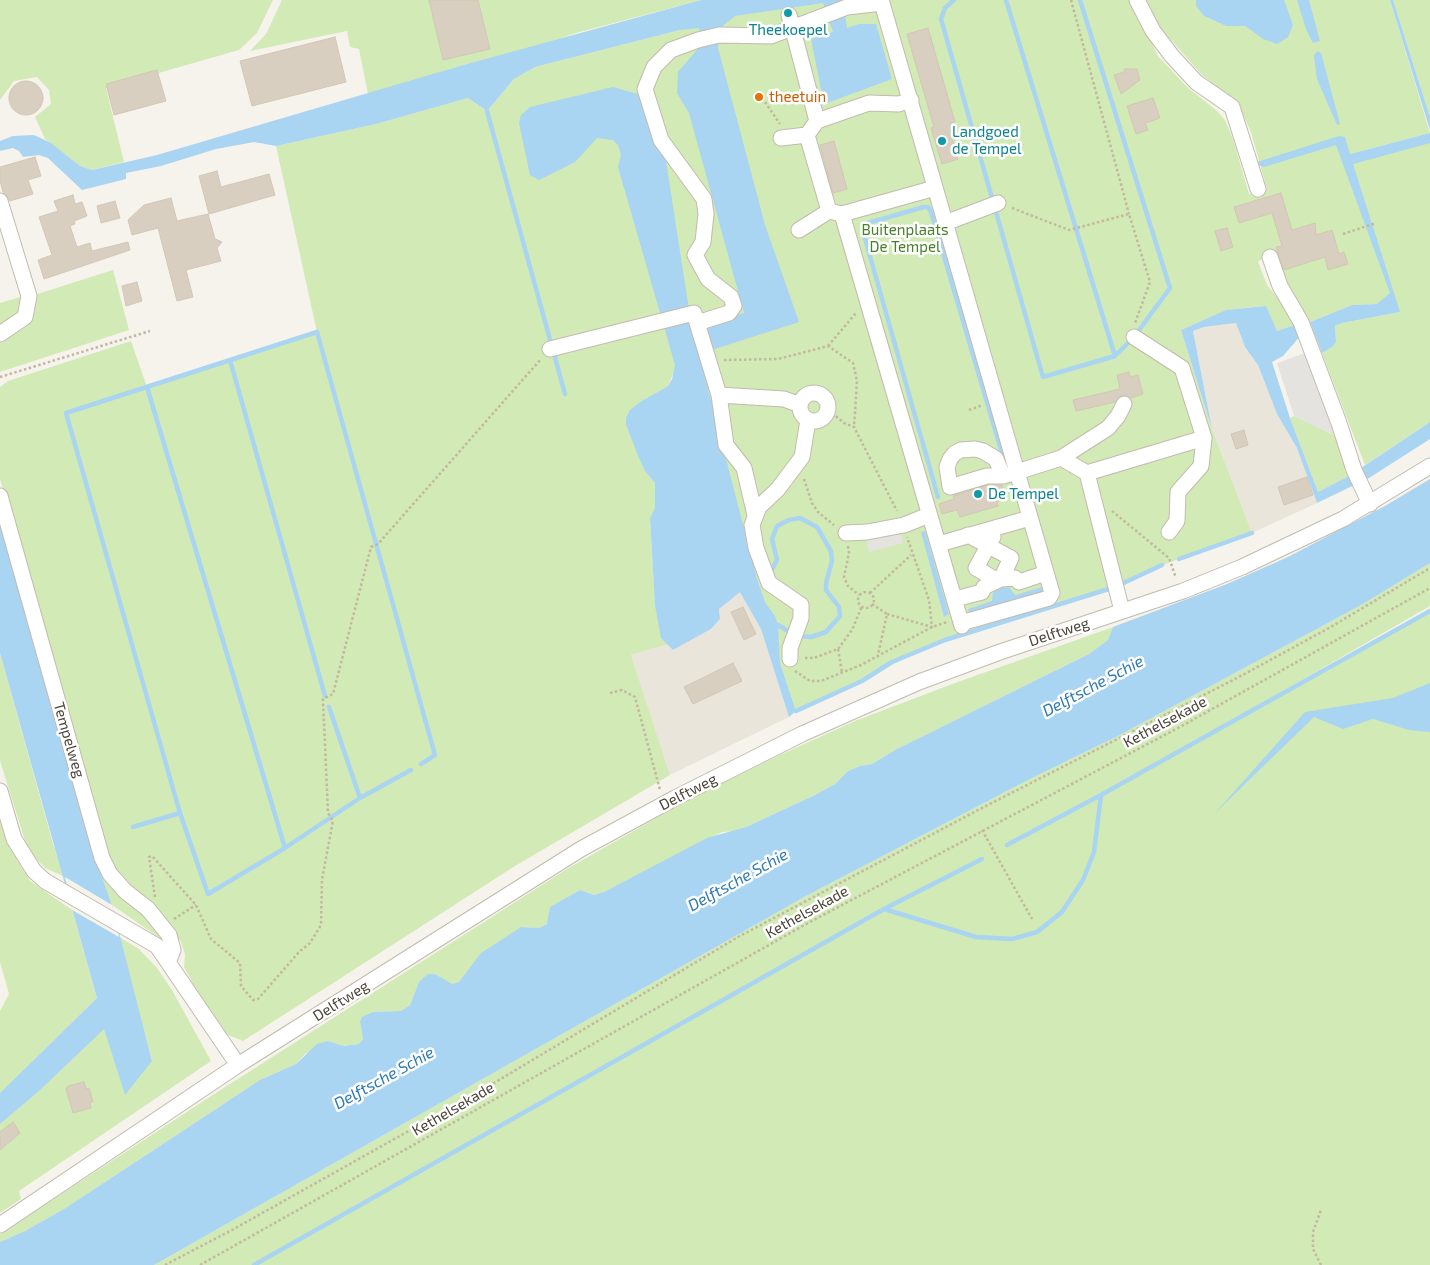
<!DOCTYPE html>
<style>
body{margin:0}
canvas{display:block;background:#f6f3ec}
</style>
<canvas width="1430" height="1265"></canvas>
<script>
const c = document.querySelector('canvas').getContext('2d');
c.lineJoin = 'round';
function fillPath(path, color) {
  c.fillStyle = color;
  c.fill(path, 'evenodd');
}
function shape(rows) {
  const path = new Path2D();
  for (const r of rows) {
    if (r.length === 3) {
      path.moveTo(r[0] + r[2], r[1]);
      path.arc(r[0], r[1], r[2], 0, 2 * Math.PI);
      continue;
    }
    path.moveTo(r[0], r[1]);
    for (let i = 2; i < r.length; i += 2) path.lineTo(r[i], r[i + 1]);
  }
  return path;
}
function stroke(path, color, width, dash) {
  c.strokeStyle = color;
  c.lineWidth = width;
  c.lineCap = dash ? 'butt' : 'round';
  c.setLineDash(dash || []);
  c.stroke(path);
}
function drawText(font, color, halo, rows, align = 'center') {
  c.font = font + ' "Exo 2",sans-serif';
  c.lineWidth = 5;
  c.setLineDash([]);
  c.textBaseline = 'middle';
  c.strokeStyle = halo;
  c.fillStyle = color;
  for (const [text, x, y, turn = 0] of rows) {
    c.save();
    c.translate(x, y);
    c.rotate((+turn || 0) * Math.PI / 180);
    c.textAlign = isNaN(turn) ? turn : align;
    if (halo) c.strokeText(text, 0, 0);
    c.fillText(text, 0, 0);
    c.restore();
  }
}
const residential = shape([
 [1236,323,1245,347,1258,365,1277,414,1297,448,1317,503,1252,533,1212,429,1193,331,1204,327],
 [740,591,761,629,789,717,670,775,631,655,669,644,673,650,711,629,720,619,719,609]
]);
const green = shape([
 [0,0,273,0,257,33,239,50,106,88,124,162,92,170,80,166,45,139,35,117,51,104,49,90,37,77,14,81,0,100],
 [282,0,701,0,576,33,538,46,460,66,368,94,359,49,350,47,347,31,250,51,266,34],
 [833,0,1131,0,1158,56,1188,88,1216,110,1225,120,1233,139,1249,194,1267,189,1251,132,1241,110,1229,96,1201,74,1159,26,1146,0,1196,0,1196,6,1204,16,1226,26,1245,26,1263,39,1284,0,1390,0,1430,133,1350,154,1430,143,1430,422,1365,465,1322,353,1332,347,1336,342,1335,326,1342,323,1400,312,1390,294,1377,304,1352,305,1310,322,1286,287,1272,250,1258,262,1267,285,1298,324,1277,331,1265,306,1226,310,1181,330,1212,429,1252,533,1168,563,1115,587,945,640,892,662,862,681,796,711,780,663,775,616,765,602,674,371,668,386,640,402,626,425,645,471,655,483,655,509,650,518,655,605,669,644,631,655,670,775,515,866,243,1041,228,1035,196,989,184,967,185,954,181,942,168,922,122,883,107,853,0,479,0,387,8,381,131,341,147,387,317,332,276,146,376,124,468,98,487,111,514,79,535,67,735,16],
 [1393,0,1430,0,1430,117],
 [113,270,129,330,0,372,0,343,31,320,33,314,31,296],
 [20,297,22,305,18,313,0,327,0,303],
 [1294,416,1336,436,1349,476,1318,492,1290,418],
 [1430,563,1430,606,1158,763,1430,611,1430,1265,154,1265,806,896,1028,780,1118,736,1363,604],
 [1113,627,1108,640,1089,654,897,749,872,764,860,766,848,771,835,784,815,795,746,827,736,831,722,832,604,892,594,895,580,890,551,907,547,924,539,928,521,927,474,962,468,974,459,982,452,985,435,974,419,982,410,1005,401,1011,373,1012,360,1022,363,1039,359,1044,343,1046,328,1041,305,1054,296,1064,260,1080,64,1209,25,1231,0,1242,0,1234,222,1089,567,869,688,800,780,755,855,721,955,683],
 [0,653,53,844,65,877,45,868,28,850,0,761],
 [0,820,9,847,30,881,72,910,97,998,0,1093,0,1011,9,994,0,962],
 [96,860,117,894,146,916,164,941,112,905],
 [119,937,139,949,157,968,172,990,211,1061,19,1191,21,1199,0,1213,0,1120,1,1123,38,1092,104,1028,125,1094,152,1060]
]);
const parking = shape([
 [1308,352,1336,436,1294,416,1277,363],
 [898,523,903,543,869,552,864,528]
]);
const water = shape([
 [701,0,843,0,847,28,859,24,876,24,892,79,827,103,821,89,811,39,833,32,823,3,735,16,719,29,718,48,765,225,799,322,699,354,757,579,765,602,775,616,778,625,780,663,796,711,789,717,761,629,740,592,719,609,720,619,711,629,673,650,661,638,655,605,650,518,655,508,655,483,645,471,639,458,626,425,626,418,630,410,640,402,668,386,672,379,675,365,618,167,621,155,618,145,613,140,597,138,575,162,539,180,530,175,519,123,521,115,530,107,613,87,641,95,653,137,666,161,692,329,744,313,689,113,677,93,678,72,702,44,699,28,680,30,535,67,514,79,487,111,468,98,376,124,276,146,254,142,216,149,161,166,126,173,126,179,82,190,48,158,39,155,23,157,19,151,13,148,0,151,0,141,13,136,34,135,51,143,80,166,92,170,157,155,460,66],
 [1196,0,1284,0,1293,25,1288,37,1277,44,1263,39,1245,26,1226,26,1204,16,1196,6],
 [1297,0,1309,0,1320,41,1313,43,1306,29],
 [1390,0,1393,0,1430,117,1430,130],
 [1317,51,1321,53,1340,124,1337,125,1317,79,1314,56],
 [1430,133,1430,143,1353,164,1400,312,1342,323,1335,326,1336,342,1332,347,1322,353,1310,322,1352,305,1377,304,1390,293,1336,145,1264,167,1258,165,1257,162,1339,136,1345,137,1350,154],
 [1266,306,1277,331,1298,324,1302,334,1283,356,1272,362,1290,418,1318,492,1349,476,1430,422,1430,439,1369,478,1317,503,1297,448,1277,414,1258,365,1245,347,1236,323,1204,327,1193,331,1212,429,1181,330,1226,310],
 [1430,479,1430,563,1363,604,1118,736,1028,780,806,896,154,1265,0,1265,0,1242,25,1231,64,1209,260,1080,296,1064,317,1044,328,1041,343,1046,359,1044,363,1039,360,1022,362,1017,373,1012,401,1011,410,1005,419,982,428,974,435,974,452,984,459,982,481,953,521,927,539,928,547,924,550,907,580,890,594,895,604,892,707,838,746,827,815,795,835,784,848,771,860,766,872,764,897,749,1089,654,1108,640,1113,627,1227,584,1288,557,1385,506],
 [0,518,96,860,112,905,152,1061,125,1095,104,1029,38,1092,0,1124,0,1093,97,998,0,653],
 [925,531,949,614,944,617,921,532],
 [1003,586,1005,588,1009,587,1015,595,1042,587,1043,592,969,613,968,609,992,601,993,593],
 [1430,683,1430,732,1409,730,1373,719,1343,729,1314,717,1215,813,1305,712,1393,698]
]);
const pier = shape([
 [65,877,112,905,119,937,72,910]
]);
const stream = shape([
 [954,0,945,8,941,19,1043,377,1115,356,1134,337,1170,288,1080,0],
 [1006,0,1115,356],
 [487,111,565,394],
 [230,360,325,696],
 [147,387,285,848,360,798,411,770],
 [938,497,864,235,864,228,868,223,924,207,928,207,931,212,1004,460],
 [1179,559,1252,533],
 [770,573,777,560,772,539,777,526,789,520,800,518,817,527,831,551,832,561,826,583,826,590,839,607,840,616,826,632,811,637,796,636,778,625],
 [329,707,360,798],
 [796,711,862,681,892,662,945,640,1115,587,1162,565],
 [133,827,180,813],
 [1007,845,1101,795,1430,611],
 [285,848,208,894,180,813,66,413,317,332,435,755,421,764],
 [884,909,976,937,1012,939,1037,932,1062,912,1083,880,1094,852,1101,795],
 [254,1265,884,909,982,859]
]);
const building = shape([
 [429,0,478,0,490,49,443,60,429,0],
 [928,28,955,122,951,123,952,131,950,131,958,159,942,164,931,128,934,127,907,34,928,28],
 [335,37,346,82,252,106,240,61,335,37],
 [1125,69,1137,69,1140,80,1121,94,1114,75,1124,72,1125,69],
 [157,70,166,101,114,115,106,84,157,70],
 [26,98,17],
 [1153,98,1160,118,1145,123,1148,130,1136,134,1127,106,1153,98],
 [834,141,847,189,833,193,820,145,834,141],
 [35,157,41,176,28,180,33,194,10,201,3,192,0,181,0,167,35,157],
 [217,171,221,187,269,174,275,195,209,214,199,176,217,171],
 [1281,193,1292,230,1315,223,1316,235,1332,230,1339,254,1344,252,1348,264,1328,270,1325,257,1284,270,1276,247,1282,246,1272,213,1239,223,1234,207,1281,193],
 [73,195,75,204,82,202,87,216,74,221,75,224,70,226,77,247,90,243,92,251,128,242,130,250,44,279,38,260,52,255,39,217,58,211,54,201,73,195],
 [171,198,177,221,208,214,215,239,222,242,217,248,221,261,186,270,193,297,177,301,158,228,132,235,128,220,144,205,171,198],
 [115,201,120,218,101,223,97,206,115,201],
 [1227,228,1233,247,1221,251,1215,231,1227,228],
 [137,282,142,301,126,306,122,286,137,282],
 [1129,372,1130,377,1138,375,1143,394,1131,398,1123,395,1115,402,1076,411,1073,400,1120,389,1117,375,1129,372],
 [1244,430,1248,445,1236,449,1231,434,1244,430],
 [1307,477,1313,495,1284,505,1278,487,1307,477],
 [988,485,1002,485,1005,499,997,501,998,506,960,517,957,510,942,514,939,504,954,499,953,496,988,485],
 [743,607,756,634,744,640,731,612,743,607],
 [733,663,742,681,693,704,684,687,733,663],
 [84,1082,86,1089,89,1088,93,1102,90,1102,91,1108,73,1113,66,1089,68,1086,84,1082],
 [13,1122,20,1133,0,1150,0,1132,13,1122]
]);
const path = shape([
 [1071,0,1129,214],
 [765,102,780,124],
 [1012,208,1069,230,1129,214,1150,282,1135,323],
 [1343,234,1376,223],
 [828,346,856,313],
 [724,360,778,359,828,346,853,363,857,381,854,427],
 [0,377,150,331],
 [828,410,844,423,854,427,897,511],
 [969,410,983,405],
 [804,479,812,503,818,512,834,525],
 [1112,511,1169,558,1176,578],
 [848,546,849,553,844,577,848,586,859,595],
 [866,600,8],
 [870,593,911,555],
 [872,604,887,614,878,655],
 [887,614,932,627,929,600,907,537],
 [838,649,842,672],
 [805,658,814,658,838,649,852,630,862,606],
 [795,671,810,681,821,681,861,665,932,627,947,622],
 [610,693,622,690,635,697,660,790],
 [982,830,1032,919],
 [155,897,149,857,152,856,196,905,211,939,240,963,241,986,253,1000,258,999,299,952,310,943,321,925,322,879,333,821,328,813,323,699,333,694,371,547,378,544,541,359],
 [174,919,196,905],
 [165,1265,232,1230,489,1086,738,937,980,809,1239,677,1329,628,1430,568],
 [200,1265,808,923,1178,728,1430,588],
 [1321,1265,1313,1249,1313,1232,1321,1210]
]);
const minor = shape([
 [1137,0,1153,31,1172,56,1196,82,1232,107,1258,189],
 [789,15,817,121,807,135,829,211],
 [817,121,869,103,899,104,911,100],
 [781,138,807,135],
 [0,201,29,296,25,317,0,334],
 [842,214,962,626],
 [945,223,998,203],
 [799,230,829,211,842,214,935,188],
 [1270,257,1280,286,1301,322,1339,423,1354,470,1370,504],
 [697,323,729,313,734,306,731,297,708,279,695,255,703,242,706,214,704,199,661,140,645,89,654,67,671,50,698,40,719,35,771,36,847,7,882,3,1017,472,1061,458,1087,473,1204,438,1182,368,1134,337],
 [550,349,694,313,719,395,726,445,744,468,755,515],
 [814,407,14],
 [719,395,784,399,800,405],
 [1061,458,1108,428,1118,416,1124,404],
 [1087,473,1122,611],
 [0,496,102,858,110,874,125,891,148,909,169,935,173,950,169,960],
 [1169,532,1177,521,1178,492,1201,466,1204,438],
 [846,533,867,532,904,525,929,515],
 [968,535,1011,558,1001,579],
 [993,537,976,568,996,580],
 [939,544,1030,518],
 [955,599,982,592,984,587,1001,579,1015,578,1019,582,1046,573],
 [961,620,968,621,1049,598,1052,593,1017,472,1003,476,987,476,950,487,947,467,950,459,955,453,961,450,975,449,983,451,996,459,1003,476],
 [790,659,790,648,801,618,801,605,769,583,756,548,752,525,759,507,778,489,802,457,808,420],
 [0,791,14,839,34,871,45,881,157,946,238,1065],
 [0,1225,238,1065,581,849,675,798,802,734,919,682,1000,652,1183,591,1242,567,1343,519,1430,466]
]);
const markers = [
 [788,13,5,"#0f9aa8"],
 [759,97,5,"#e8710a"],
 [942,141,5,"#0f9aa8"],
 [978,494,5,"#0f9aa8"]
];
const cultureNames = [
 ["Theekoepel",788,30,"center"],
 ["Landgoed",952,132],
 ["de Tempel",952,149],
 ["De Tempel",988,494]
];
const foodNames = [
 ["theetuin",769,97]
];
const parkNames = [
 ["Buitenplaats",905,230],
 ["De Tempel",905,247]
];
const streetNames = [
 ["Delftweg",1059,632,-18],
 ["Kethelsekade",1165,722,-28],
 ["Tempelweg",69,740,74],
 ["Delftweg",688,792,-27],
 ["Kethelsekade",807,912,-29],
 ["Delftweg",341,1001,-32],
 ["Kethelsekade",453,1109,-30]
];
const waterNames = [
 ["Delftsche Schie",1093,686,-28],
 ["Delftsche Schie",738,880,-29],
 ["Delftsche Schie",384,1078,-29]
];
fillPath(residential, '#eae5da');
fillPath(green, '#d2eab5');
fillPath(parking, '#e5e3e0');
fillPath(water, '#a9d4f2');
fillPath(pier, '#f6f3ec');
stroke(stream, '#a9d4f2', 4.5);
fillPath(building, '#d8cfc1');
stroke(building, '#d3c7b4', 1);
stroke(minor, '#c2bbae', 17);
stroke(path, '#c4b79f', 2.5, [2.5, 2.5]);
stroke(minor, '#fff', 15);
for (const [x, y, r, color] of markers) {
  const dot = new Path2D();
  dot.arc(x, y, r, 0, 2 * Math.PI);
  c.fillStyle = color;
  c.fill(dot);
  stroke(dot, '#fff', 2);
}
drawText('15px', '#0d838f', '#fff', cultureNames, 'left');
drawText('15px', '#c56008', '#fff', foodNames, 'left');
drawText('15px', '#4a7f2a', '#fff', parkNames);
drawText('15px', '#4b4439', '#fff', streetNames);
drawText('italic 16px', '#2e7ab2', '#fff', waterNames);
</script>
